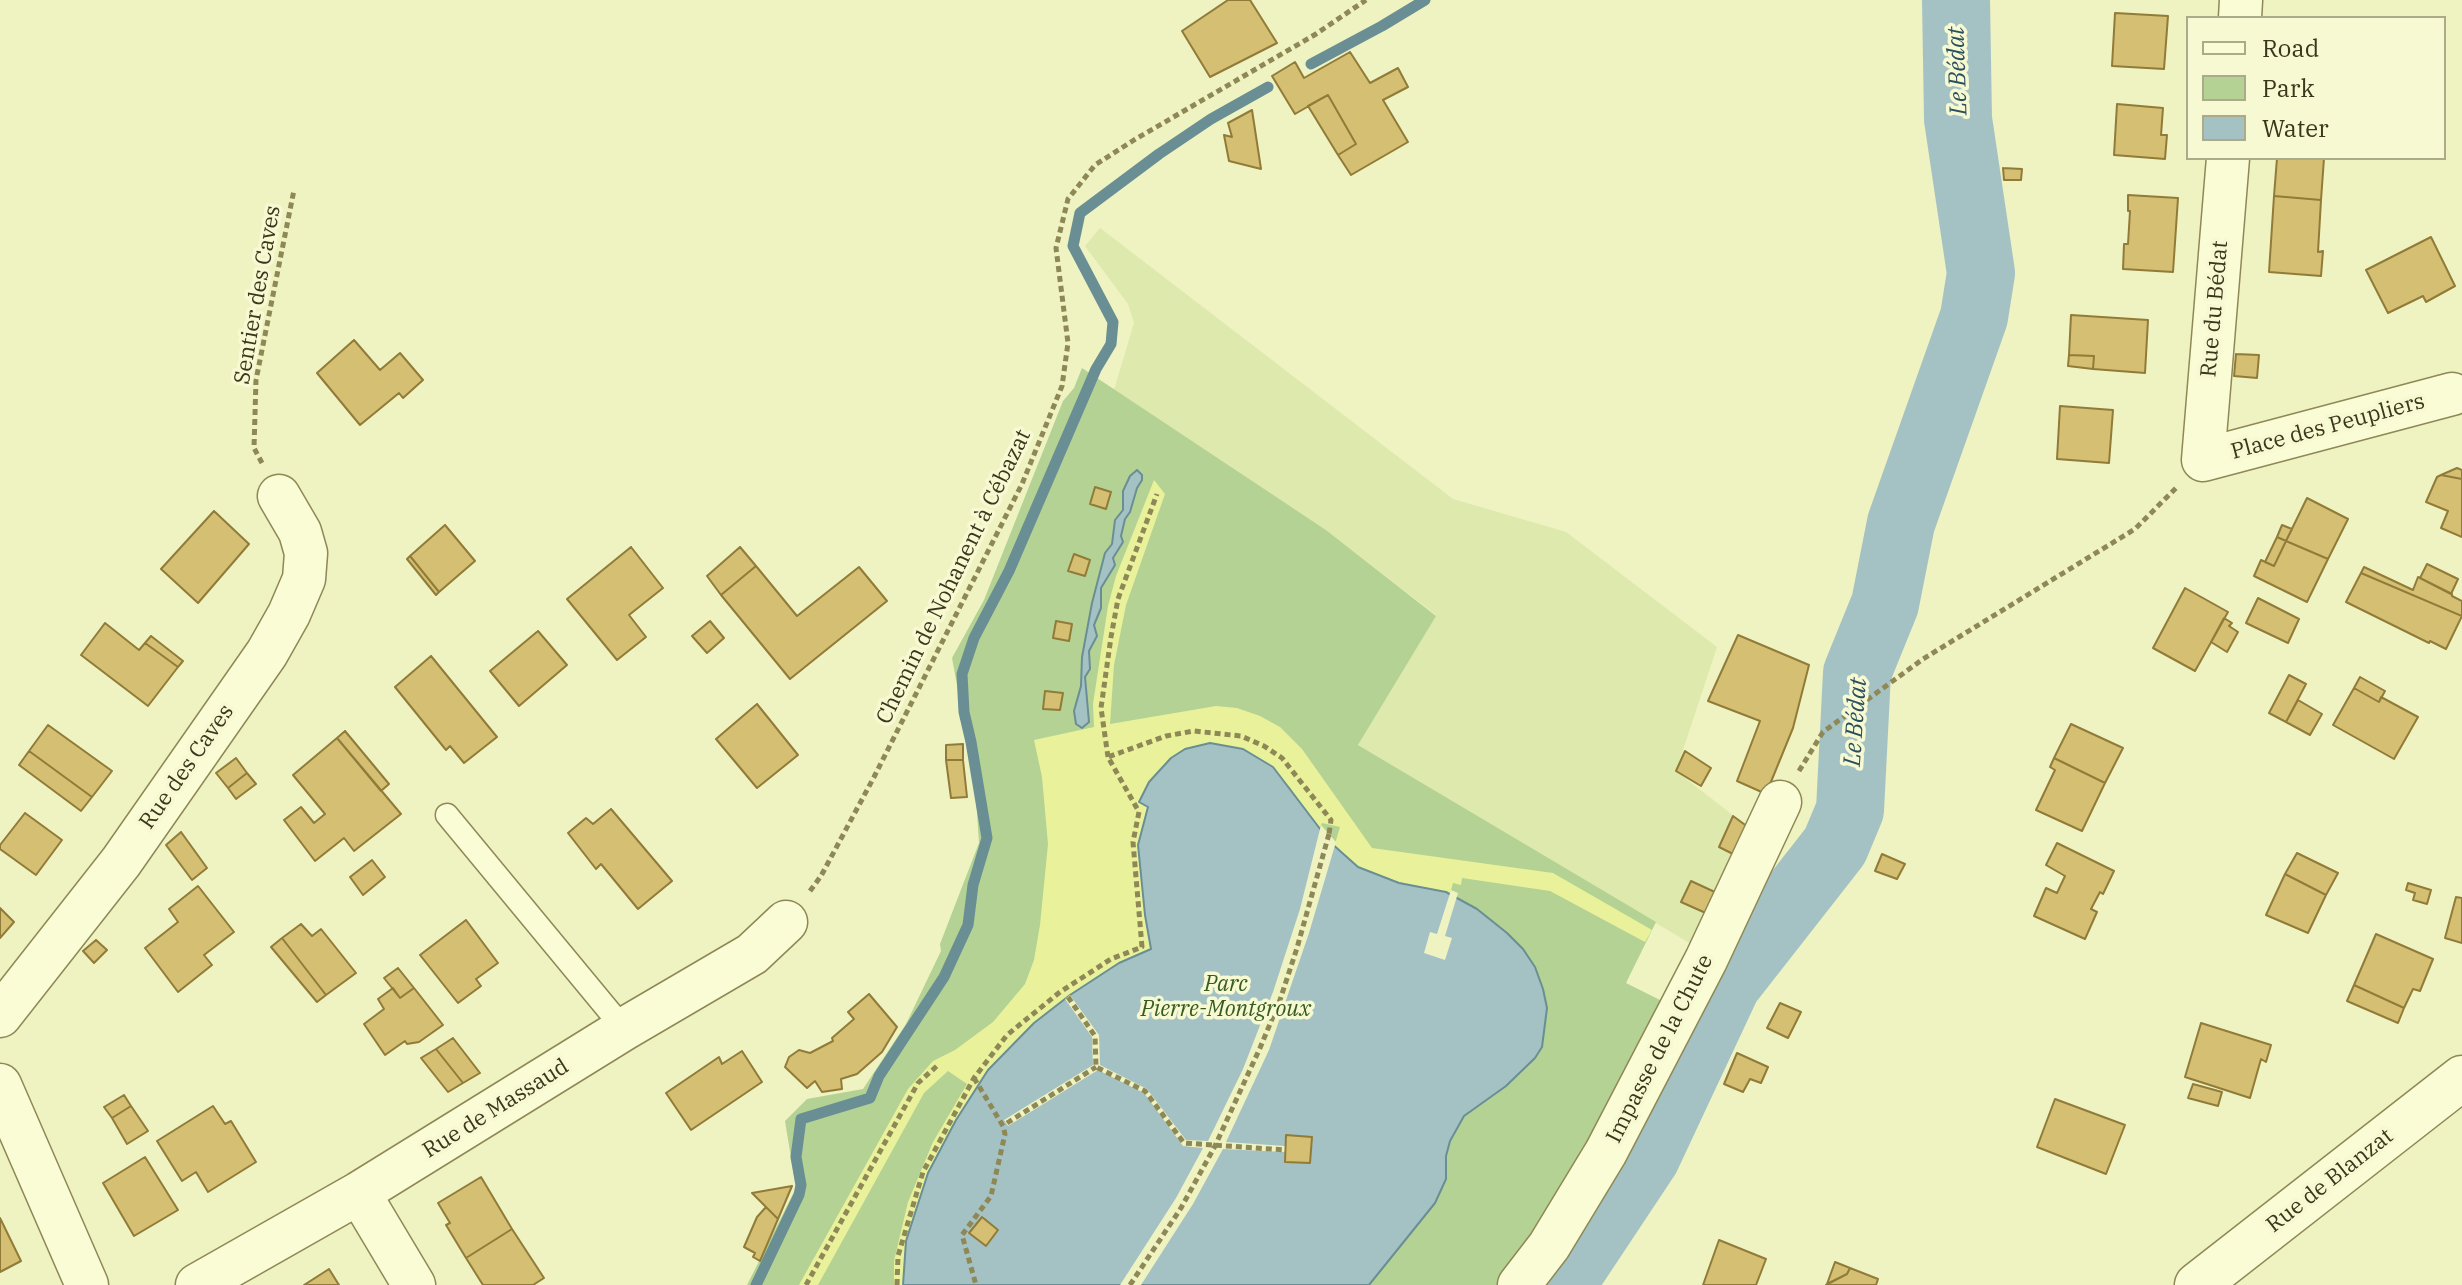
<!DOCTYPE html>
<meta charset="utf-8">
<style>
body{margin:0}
#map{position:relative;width:2462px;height:1285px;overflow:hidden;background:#eff2c1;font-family:"IBM Plex Serif",serif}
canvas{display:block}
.legend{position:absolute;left:2186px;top:16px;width:260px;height:144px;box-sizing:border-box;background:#f6f9d1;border:2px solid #acab89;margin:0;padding:10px 14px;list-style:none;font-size:24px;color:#3c371c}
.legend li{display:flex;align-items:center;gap:16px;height:40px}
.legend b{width:40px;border:2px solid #acab89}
</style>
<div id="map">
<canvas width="2462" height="1285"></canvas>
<ul class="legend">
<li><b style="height:10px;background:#fafcd5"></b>Road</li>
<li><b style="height:22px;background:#b4d293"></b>Park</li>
<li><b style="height:22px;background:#a4c2c4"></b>Water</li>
</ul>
</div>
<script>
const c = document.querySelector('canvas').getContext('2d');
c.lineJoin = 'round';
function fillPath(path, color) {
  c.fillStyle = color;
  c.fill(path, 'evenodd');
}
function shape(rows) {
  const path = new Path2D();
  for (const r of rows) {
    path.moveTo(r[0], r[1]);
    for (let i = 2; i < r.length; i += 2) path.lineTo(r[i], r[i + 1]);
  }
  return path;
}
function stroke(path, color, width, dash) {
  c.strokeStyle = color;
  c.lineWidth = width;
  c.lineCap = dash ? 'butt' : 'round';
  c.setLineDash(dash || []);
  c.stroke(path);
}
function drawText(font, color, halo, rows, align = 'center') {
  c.font = font + ' "IBM Plex Serif",serif';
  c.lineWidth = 7;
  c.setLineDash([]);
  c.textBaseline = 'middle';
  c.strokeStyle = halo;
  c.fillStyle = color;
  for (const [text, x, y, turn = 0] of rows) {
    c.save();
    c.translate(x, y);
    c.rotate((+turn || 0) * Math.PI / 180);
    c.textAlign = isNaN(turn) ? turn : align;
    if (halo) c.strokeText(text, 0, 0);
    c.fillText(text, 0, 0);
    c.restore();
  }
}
const farmland = shape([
 [1100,228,1453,499,1566,532,1717,647,1676,771,1748,827,1691,944,1358,745,1436,615,1326,530,1114,390,1134,323,1128,304,1085,246]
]);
const green = shape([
 [1082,368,1326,530,1436,616,1358,745,1656,922,1626,983,1666,1003,1633,1065,1527,1246,1498,1285,747,1285,796,1188,785,1121,807,1099,863,1089,906,1024,941,951,940,944,979,843,975,783,952,658,984,600,1063,401,1074,388]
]);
const sand = shape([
 [1154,480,1165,494,1126,605,1114,665,1110,724,1216,706,1237,708,1260,716,1280,727,1302,749,1372,848,1553,873,1652,930,1645,942,1550,891,1462,878,1461,885,1453,883,1450,894,1378,877,1358,867,1334,847,1340,827,1322,823,1319,829,1289,786,1243,749,1210,743,1171,758,1149,782,1139,802,1148,807,1138,845,1151,949,1119,963,1070,995,1034,1023,988,1070,956,1120,928,1173,906,1241,903,1285,894,1285,894,1261,908,1202,933,1142,967,1084,948,1071,924,1093,818,1285,799,1285,908,1089,933,1061,955,1050,993,1022,1025,984,1034,960,1040,925,1048,844,1042,777,1034,740,1094,727,1093,704,1108,606,1116,576]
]);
const water = shape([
 [1137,470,1142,475,1142,480,1137,488,1130,512,1125,519,1121,536,1123,542,1113,558,1115,565,1101,588,1101,608,1094,625,1097,636,1089,651,1090,669,1085,677,1089,722,1082,728,1076,724,1074,711,1081,686,1082,657,1092,603,1105,553,1112,544,1115,520,1123,510,1123,491,1130,476,1137,470],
 [1210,743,1243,749,1273,767,1330,842,1358,867,1399,883,1446,892,1477,909,1507,933,1523,949,1535,967,1543,989,1547,1008,1542,1047,1535,1058,1506,1086,1464,1116,1450,1141,1446,1156,1446,1179,1435,1203,1369,1285,903,1285,906,1241,928,1173,956,1120,988,1070,1034,1023,1070,995,1119,963,1151,949,1145,915,1138,845,1148,807,1139,802,1149,782,1171,758,1185,749,1210,743]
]);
const pier = shape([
 [1321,825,1336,842,1309,933,1269,1050,1226,1142,1285,1146,1285,1152,1223,1149,1193,1204,1141,1285,1120,1285,1176,1198,1203,1148,1183,1146,1144,1093,1098,1070,1008,1126,1004,1120,1093,1065,1092,1037,1065,999,1070,995,1099,1035,1100,1065,1147,1089,1186,1140,1208,1141,1243,1069,1273,992,1300,909],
 [1451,890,1458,893,1445,936,1452,938,1445,960,1424,953,1430,932,1437,934]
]);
const stream = shape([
 [1311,64,1382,26,1425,0],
 [756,1285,799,1195,801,1185,796,1157,801,1119,870,1098,879,1076,944,977,968,925,973,885,987,838,971,742,964,712,962,674,974,638,1009,571,1096,369,1111,344,1113,322,1073,246,1080,213,1159,154,1211,119,1268,87]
]);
const river = shape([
 [1561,1285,1646,1157,1727,984,1835,846,1850,810,1857,673,1885,604,1901,523,1974,317,1981,273,1958,119,1956,0]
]);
const building = shape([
 [1228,0,1250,0,1277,43,1210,77,1182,31,1228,0],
 [2115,13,2168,16,2164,69,2112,66,2115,13],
 [1350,52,1370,83,1398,68,1408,87,1383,100,1408,142,1351,175,1338,155,1356,144,1328,95,1295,114,1272,76,1295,62,1304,78,1350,52],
 [1328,95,1356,144,1338,155,1308,106,1328,95],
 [2117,104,2163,108,2161,135,2167,135,2165,159,2114,155,2117,104],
 [1252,110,1261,169,1229,161,1224,135,1232,137,1228,123,1252,110],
 [2277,158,2324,158,2321,200,2274,196,2277,158],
 [2003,168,2022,169,2021,180,2004,180,2003,168],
 [2128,195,2178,198,2173,272,2123,269,2124,244,2128,244,2130,211,2128,211,2128,195],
 [2274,196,2321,200,2318,252,2323,251,2321,276,2269,272,2274,196],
 [2431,237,2455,286,2426,302,2423,296,2388,313,2366,270,2431,237],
 [2071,315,2148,320,2145,373,2093,369,2094,356,2069,355,2071,315],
 [354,340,380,370,400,353,423,380,403,398,399,393,360,425,317,373,354,340],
 [2236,354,2259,355,2257,378,2234,376,2236,354],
 [2069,355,2094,356,2093,369,2068,366,2069,355],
 [2060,406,2113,410,2109,463,2057,459,2060,406],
 [2457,468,2462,470,2462,479,2441,475,2457,468],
 [2441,475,2462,479,2462,537,2441,528,2448,511,2426,502,2437,477,2441,475],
 [1095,487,1111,492,1106,509,1090,504,1095,487],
 [2307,498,2348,519,2328,559,2286,541,2307,498],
 [214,511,249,544,198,603,161,569,214,511],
 [445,525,475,561,439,592,410,556,445,525],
 [2282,525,2292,529,2286,541,2277,537,2282,525],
 [2277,537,2286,541,2274,566,2265,562,2277,537],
 [2286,541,2328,559,2307,602,2254,576,2261,560,2274,566,2286,541],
 [631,547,663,588,629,615,646,637,617,660,567,599,631,547],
 [740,547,756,566,721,595,707,576,740,547],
 [1074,554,1090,560,1085,576,1068,571,1074,554],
 [410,556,439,592,436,595,407,559,410,556],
 [2427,564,2458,579,2451,594,2420,578,2427,564],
 [756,566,797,616,859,567,887,601,790,679,721,595,756,566],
 [2364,567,2413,590,2418,577,2452,594,2452,596,2462,601,2462,616,2361,573,2364,567],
 [2361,573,2462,616,2446,649,2430,641,2429,643,2346,602,2361,573],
 [2185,588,2228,612,2195,671,2153,648,2185,588],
 [2258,598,2299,619,2288,643,2246,623,2258,598],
 [2224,618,2232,623,2229,626,2238,632,2227,652,2211,642,2224,618],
 [710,621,724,638,707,653,692,636,710,621],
 [1056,621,1072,624,1069,641,1053,638,1056,621],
 [105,623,139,650,145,643,178,667,148,706,81,655,105,623],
 [538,631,567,665,519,706,490,671,538,631],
 [1738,635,1809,665,1793,728,1766,794,1737,781,1760,721,1708,701,1738,635],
 [151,636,183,661,178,667,145,643,151,636],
 [431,656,497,737,464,763,450,746,446,750,395,687,431,656],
 [2289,675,2306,684,2286,722,2269,713,2289,675],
 [2360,677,2385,691,2379,702,2354,688,2360,677],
 [2354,688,2379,702,2381,697,2418,717,2394,759,2333,725,2354,688],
 [1045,691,1063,693,1060,710,1043,709,1045,691],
 [2298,700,2322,714,2310,735,2286,722,2298,700],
 [757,704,798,755,757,788,716,739,757,704],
 [2071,724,2123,748,2105,783,2054,758,2071,724],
 [48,725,112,771,92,797,29,751,48,725],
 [345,731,389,784,381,791,337,738,345,731],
 [337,738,401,814,354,851,344,838,315,861,284,820,301,807,314,823,325,814,293,775,337,738],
 [963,744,963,760,946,760,946,745,963,744],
 [29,751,92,797,81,811,19,765,29,751],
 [1685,751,1711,768,1701,786,1676,771,1685,751],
 [236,758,247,773,228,788,216,773,236,758],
 [2054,758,2105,783,2082,831,2036,810,2055,770,2050,767,2054,758],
 [946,760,963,760,967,797,951,798,946,760],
 [247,773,256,784,236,799,228,788,247,773],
 [611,809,672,881,638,909,601,864,596,869,568,833,586,818,593,824,611,809],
 [25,813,62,840,36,875,0,849,0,845,25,813],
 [1733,816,1748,827,1735,855,1719,847,1733,816],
 [181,832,207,868,192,880,166,845,181,832],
 [2057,843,2114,871,2103,894,2100,892,2091,909,2097,912,2085,939,2034,916,2046,888,2057,893,2065,876,2046,865,2057,843],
 [2297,853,2338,873,2326,895,2285,874,2297,853],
 [1882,854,1905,864,1897,879,1875,871,1882,854],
 [372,860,385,877,363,895,350,877,372,860],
 [2285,874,2326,895,2308,933,2266,915,2285,874],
 [1691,881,1717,893,1708,914,1681,902,1691,881],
 [2408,883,2431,890,2427,904,2413,900,2415,893,2406,890,2408,883],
 [198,886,234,932,204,955,212,965,178,992,145,948,178,922,169,909,198,886],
 [2456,897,2462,898,2462,943,2445,938,2456,897],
 [0,908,14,922,0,938,0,908],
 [466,920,498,963,476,979,481,986,458,1003,420,955,466,920],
 [301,924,312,936,321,929,356,973,326,995,282,938,301,924],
 [2376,934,2433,959,2420,991,2413,989,2404,1008,2354,985,2376,934],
 [282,938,326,995,317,1002,271,947,282,938],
 [96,940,107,950,94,963,83,951,96,940],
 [398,968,414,988,400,998,384,978,398,968],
 [2354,985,2404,1008,2398,1023,2347,1001,2354,985],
 [393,988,400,998,414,988,443,1025,419,1042,407,1044,405,1041,385,1055,364,1024,384,1009,378,999,393,988],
 [869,994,897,1027,882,1052,857,1074,841,1079,842,1089,822,1092,815,1081,807,1088,785,1067,789,1057,799,1050,810,1053,833,1041,832,1038,854,1019,848,1012,869,994],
 [1780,1003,1801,1012,1788,1038,1767,1028,1780,1003],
 [2201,1023,2271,1045,2266,1062,2261,1059,2250,1098,2185,1077,2201,1023],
 [453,1038,480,1073,463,1083,436,1049,453,1038],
 [436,1049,463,1083,448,1092,421,1058,436,1049],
 [742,1051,762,1082,691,1130,666,1093,719,1057,722,1064,742,1051],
 [1737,1053,1768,1067,1761,1083,1750,1079,1743,1092,1724,1084,1737,1053],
 [2193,1084,2222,1092,2218,1106,2188,1098,2193,1084],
 [124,1095,131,1106,112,1118,104,1107,124,1095],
 [2055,1099,2125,1125,2106,1174,2037,1147,2055,1099],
 [131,1106,148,1131,127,1144,112,1118,131,1106],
 [213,1106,225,1124,231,1121,256,1162,208,1192,196,1172,182,1181,157,1141,213,1106],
 [1286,1135,1312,1137,1310,1163,1285,1162,1286,1135],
 [145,1157,178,1210,134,1236,103,1183,145,1157],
 [481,1177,512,1229,466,1258,446,1225,450,1223,438,1203,481,1177],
 [792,1186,778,1219,752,1193,792,1186],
 [766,1207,778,1219,760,1261,753,1257,755,1253,744,1247,757,1217,766,1207],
 [982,1217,998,1230,986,1246,969,1233,982,1217],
 [0,1218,21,1261,0,1272,0,1218],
 [512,1229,544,1278,533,1285,483,1285,466,1258,512,1229],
 [1719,1240,1766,1259,1756,1285,1703,1285,1719,1240],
 [1835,1262,1850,1268,1847,1274,1827,1284,1835,1262],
 [1850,1268,1878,1279,1876,1285,1826,1285,1847,1274,1850,1268],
 [329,1269,339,1285,304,1285,329,1269]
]);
const path = shape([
 [262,463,254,448,256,380,294,190],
 [1108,757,1101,708,1111,637,1118,599,1157,494],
 [1799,771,1823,732,1923,659,2135,529,2177,487],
 [810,891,821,876,874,777,1022,484,1062,386,1068,343,1056,248,1068,199,1095,165,1134,140,1316,34,1366,0],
 [1068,997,1095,1036,1096,1067,1145,1091,1184,1143,1285,1150],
 [974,1078,1003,1126,1005,1134,991,1196,962,1235,976,1285],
 [1007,1123,1096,1067],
 [806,1285,918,1083,938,1065],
 [897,1285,898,1256,923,1172,974,1078,1007,1035,1060,992,1111,959,1142,947,1133,842,1139,812,1108,757,1166,736,1194,731,1241,736,1264,746,1282,758,1331,820,1329,834]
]);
const service = shape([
 [447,815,624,1029]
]);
const minor = shape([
 [2240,18,2241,0],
 [2228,158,2203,460,2452,394],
 [0,1016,121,862,267,653,289,614,304,579,306,553,300,532,279,496],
 [0,1085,87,1285],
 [359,1193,414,1285],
 [197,1285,359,1193,624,1029,752,954,786,922],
 [1519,1285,1549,1246,1606,1152,1706,960,1780,802]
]);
const tertiary = shape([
 [2197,1285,2462,1078]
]);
const pathBridge = shape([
 [1130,1285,1181,1208,1215,1146,1260,1048,1280,1000,1297,948,1329,834]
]);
const streetNames = [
 ["Sentier des Caves",258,295,-80],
 ["Rue du Bédat",2215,309,-85],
 ["Place des Peupliers",2328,427,-15],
 ["Chemin de Nohanent à Cébazat",954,577,-64],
 ["Rue des Caves",187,767,-55],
 ["Impasse de la Chute",1660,1049,-63],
 ["Rue de Massaud",496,1109,-32],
 ["Rue de Blanzat",2330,1181,-38]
];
const parkNames = [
 ["Parc",1226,985],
 ["Pierre-Montgroux",1226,1010]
];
const waterNames = [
 ["Le Bédat",1958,71,-92],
 ["Le Bédat",1856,722,-86]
];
fillPath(farmland, '#dde9ad');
fillPath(green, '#b4d293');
fillPath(sand, '#e9f19b');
fillPath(water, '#a4c2c4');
stroke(water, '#698f94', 2);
fillPath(pier, '#eff2c1');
stroke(stream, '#698f94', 11);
stroke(river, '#a4c2c4', 68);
fillPath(building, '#d5bf72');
stroke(building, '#907b39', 2);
stroke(service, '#8e8856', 25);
stroke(minor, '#8e8856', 45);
stroke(tertiary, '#8e8856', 47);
stroke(path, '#8e8856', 5, [6, 4]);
stroke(service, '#fafcd5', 22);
stroke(minor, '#fafcd5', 42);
stroke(tertiary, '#fafcd5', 44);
stroke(pathBridge, '#8e8856', 5, [6, 4]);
drawText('22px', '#3c371c', '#f6f9d1', streetNames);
drawText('italic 22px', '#375b20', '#f6f9d1', parkNames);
drawText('italic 24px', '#2a4e5d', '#f6f9d1', waterNames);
</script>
